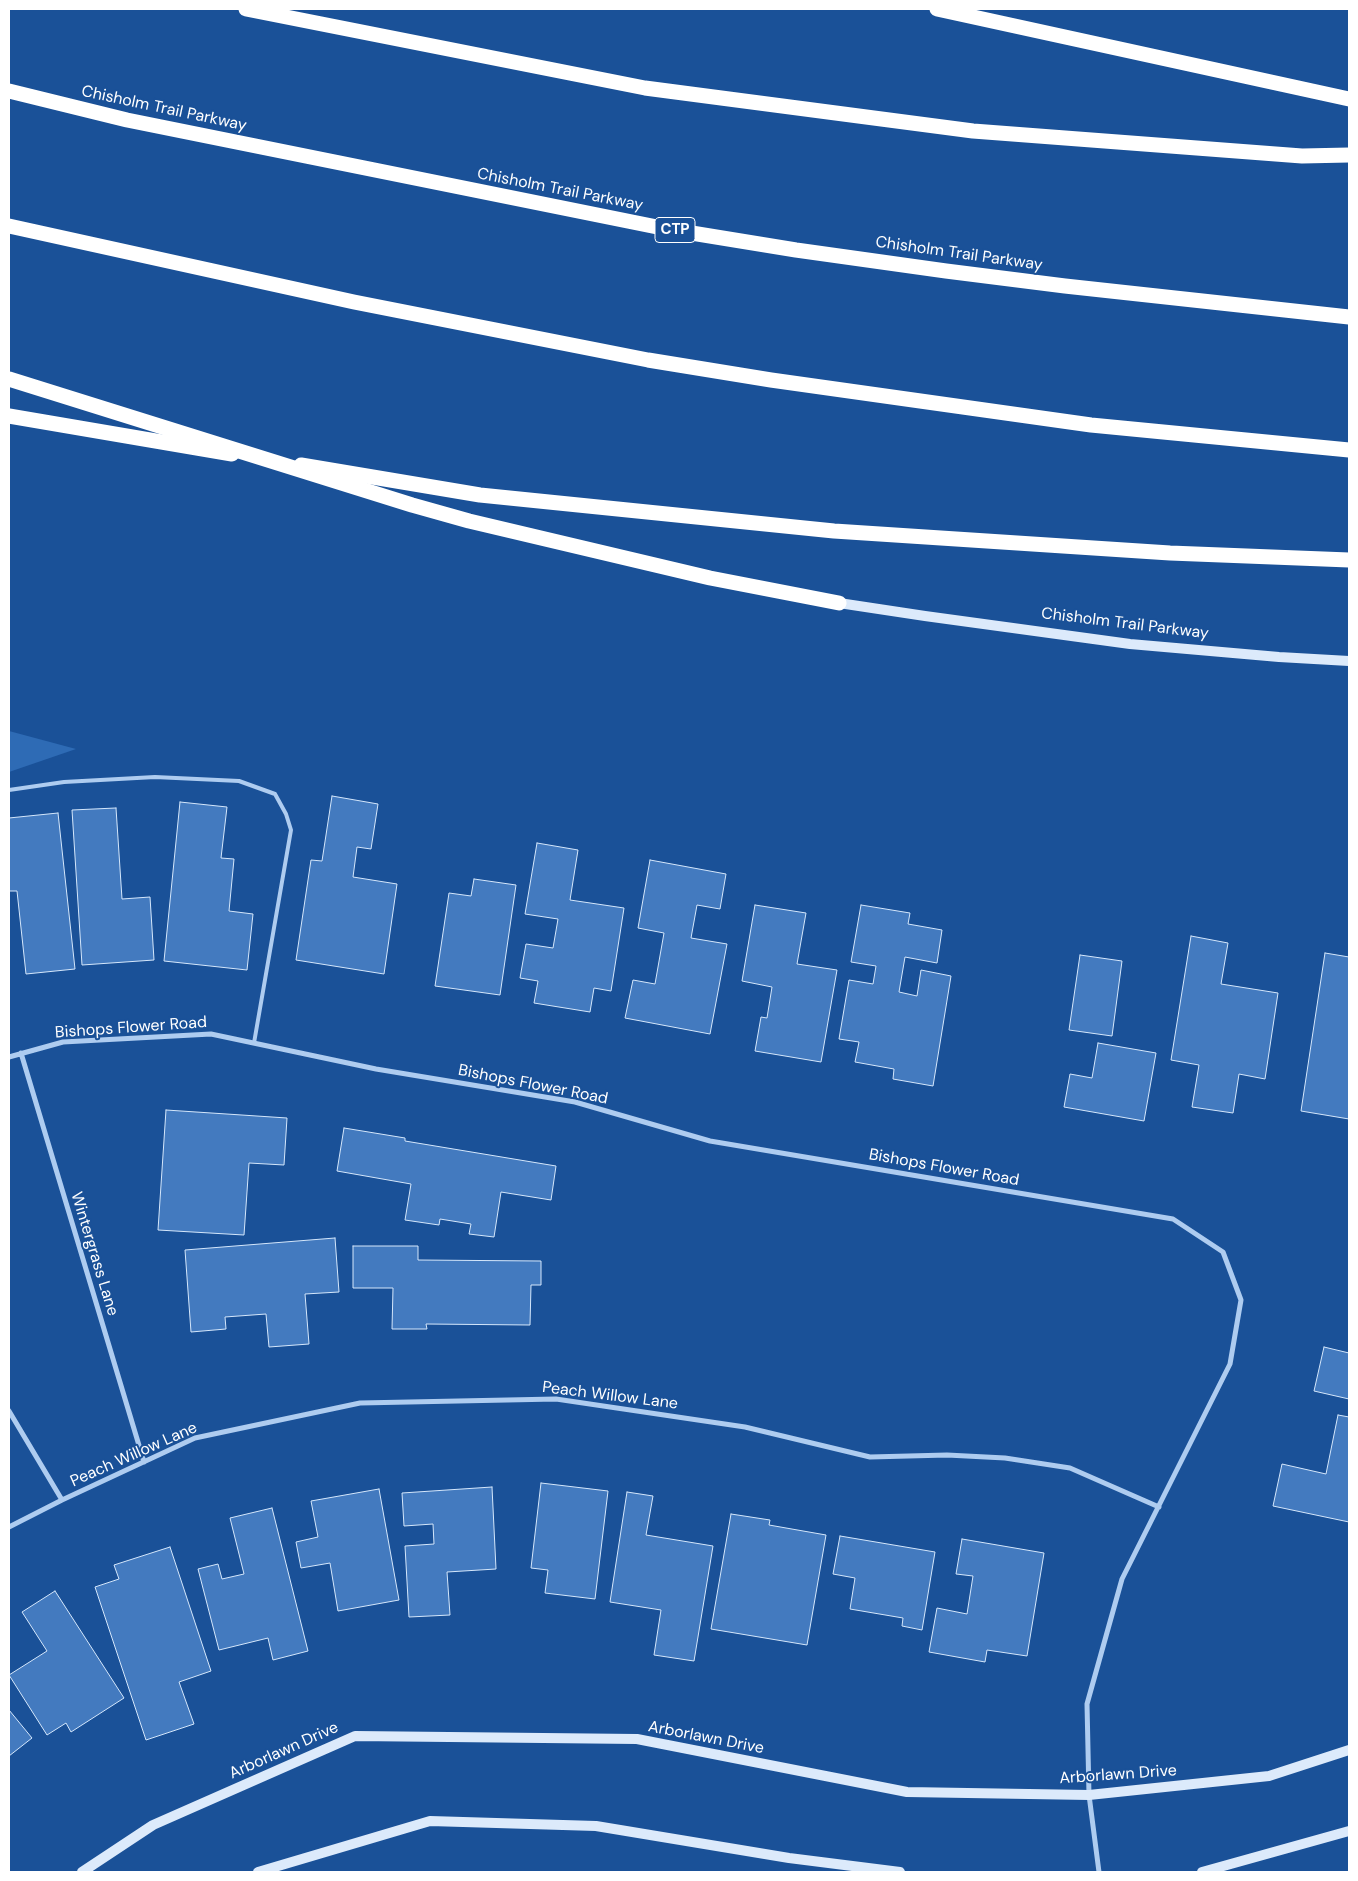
<!DOCTYPE html>
<style>
body{margin:0}
#map{position:relative;width:1358px;height:1881px;overflow:hidden;background:#1a5198;font-family:"DM Sans",sans-serif}
canvas{display:block}
.frame{position:absolute;inset:0;border:10px solid #fff;pointer-events:none}
</style>
<div id="map">
<canvas width="1358" height="1881"></canvas>
<div class="frame"></div>
</div>
<script>
const c = document.querySelector('canvas').getContext('2d');
c.lineJoin = 'round';
function fillPath(path, color) {
  c.fillStyle = color;
  c.fill(path, 'evenodd');
}
function shape(rows) {
  const path = new Path2D();
  for (const r of rows) {
    path.moveTo(r[0], r[1]);
    for (let i = 2; i < r.length; i += 2) path.lineTo(r[i], r[i + 1]);
  }
  return path;
}
function stroke(path, color, width, dash) {
  c.strokeStyle = color;
  c.lineWidth = width;
  c.lineCap = dash ? 'butt' : 'round';
  c.setLineDash(dash || []);
  c.stroke(path);
}
function drawText(font, color, halo, rows, align = 'center') {
  c.font = font + ' "DM Sans",sans-serif';
  c.lineWidth = 4;
  c.setLineDash([]);
  c.textBaseline = 'middle';
  c.strokeStyle = halo;
  c.fillStyle = color;
  for (const [text, x, y, turn = 0] of rows) {
    c.save();
    c.translate(x, y);
    c.rotate((+turn || 0) * Math.PI / 180);
    c.textAlign = isNaN(turn) ? turn : align;
    if (halo) c.strokeText(text, 0, 0);
    c.fillText(text, 0, 0);
    c.restore();
  }
}
const green = shape([
 [9,731,76,749,9,772]
]);
const building = shape([
 [332,796,378,804,371,849,357,847,353,877,397,884,384,974,296,960,311,860,322,861,332,796],
 [180,802,227,807,221,858,234,859,229,911,253,914,247,970,164,961,180,802],
 [116,808,122,899,150,897,154,960,82,965,72,810,116,808],
 [58,813,75,969,26,974,17,891,9,891,9,818,58,813],
 [537,843,578,850,570,900,624,908,611,991,594,988,590,1012,534,1003,538,981,520,978,526,944,553,948,558,919,525,914,537,843],
 [650,860,726,874,720,909,697,905,691,938,727,944,710,1034,625,1018,633,980,655,984,664,933,638,928,650,860],
 [474,879,516,885,500,995,435,986,449,893,471,896,474,879],
 [755,905,806,913,797,964,837,970,821,1062,755,1051,761,1017,767,1018,772,987,742,981,755,905],
 [861,905,910,913,908,924,942,930,937,963,905,957,899,992,917,996,921,970,951,976,933,1086,893,1079,894,1069,855,1062,859,1042,839,1039,849,980,873,984,876,966,851,962,861,905],
 [1191,936,1228,943,1221,984,1278,993,1265,1079,1239,1074,1233,1113,1192,1107,1199,1065,1171,1060,1191,936],
 [1325,953,1349,957,1349,1119,1301,1111,1325,953],
 [1080,955,1122,961,1112,1036,1069,1030,1080,955],
 [1098,1043,1156,1053,1144,1121,1064,1107,1070,1074,1092,1078,1098,1043],
 [166,1110,287,1118,284,1165,249,1163,244,1235,158,1230,166,1110],
 [344,1128,405,1138,405,1141,556,1166,551,1200,501,1192,494,1237,469,1234,471,1224,440,1219,439,1225,405,1220,411,1184,337,1171,344,1128],
 [335,1238,339,1292,305,1294,309,1344,269,1347,266,1314,225,1317,226,1329,191,1332,185,1250,335,1238],
 [353,1246,418,1246,418,1260,541,1261,541,1285,531,1285,530,1325,426,1324,427,1329,392,1329,393,1288,353,1288,353,1246],
 [1324,1347,1349,1353,1349,1399,1314,1391,1324,1347],
 [1338,1415,1349,1417,1349,1522,1273,1506,1282,1464,1326,1474,1338,1415],
 [541,1483,608,1491,595,1599,545,1593,548,1570,531,1568,541,1483],
 [492,1487,496,1569,447,1572,450,1615,409,1617,405,1546,434,1544,433,1524,404,1526,402,1493,492,1487],
 [379,1489,399,1600,338,1611,330,1563,301,1568,296,1542,318,1537,311,1501,379,1489],
 [627,1492,653,1496,646,1535,713,1546,694,1661,654,1655,661,1610,610,1602,627,1492],
 [272,1508,308,1651,273,1660,268,1638,219,1650,198,1569,218,1564,222,1579,244,1574,230,1518,272,1508],
 [731,1514,770,1520,769,1525,826,1535,807,1645,711,1629,731,1514],
 [840,1536,935,1552,922,1630,902,1626,903,1618,850,1609,855,1578,833,1574,840,1536],
 [962,1539,1044,1553,1027,1656,987,1650,985,1662,929,1652,937,1608,967,1614,973,1576,956,1574,962,1539],
 [170,1547,211,1671,179,1682,194,1724,146,1740,95,1587,119,1579,114,1565,170,1547],
 [55,1591,124,1698,71,1732,66,1723,47,1735,9,1675,47,1651,22,1612,55,1591],
 [9,1710,32,1738,9,1756,9,1710]
]);
const lane = shape([
 [9,790,64,782,155,777,239,781,275,794,286,814,291,830,254,1043]
]);
const street = shape([
 [21,1053,144,1462],
 [9,1057,63,1042,211,1034,376,1069,575,1102,710,1141,1173,1219,1223,1252,1241,1300,1230,1364,1122,1579,1087,1704,1089,1795,1099,1872],
 [9,1411,62,1500],
 [9,1527,62,1500,195,1438,360,1403,556,1399,745,1427,870,1457,947,1455,1005,1458,1070,1468,1159,1507]
]);
const secondary = shape([
 [839,603,925,616,1130,644,1279,657,1349,661],
 [82,1872,153,1825,355,1736,637,1739,907,1792,1089,1795,1269,1776,1349,1750],
 [258,1872,430,1821,596,1826,789,1858,900,1872],
 [1202,1872,1349,1831]
]);
const highway = shape([
 [246,9,645,88,973,131,1302,156,1349,155],
 [937,9,1349,99],
 [9,91,127,120,667,229,796,250,946,271,1065,286,1349,317],
 [9,226,354,302,648,360,771,380,1091,425,1349,450],
 [9,416,232,454],
 [301,465,480,495,834,531,1170,553,1349,560]
]);
const highwayBridge = shape([
 [9,379,412,505,469,521,710,578,839,603]
]);
const shields = [
 [675,230,40]
];
const shieldNames = [
 ["CTP",675,230]
];
const streetNames = [
 ["Chisholm Trail Parkway",164,109,12],
 ["Chisholm Trail Parkway",560,190,11],
 ["Chisholm Trail Parkway",959,254,8],
 ["Chisholm Trail Parkway",1125,624,7],
 ["Bishops Flower Road",131,1028,-4],
 ["Bishops Flower Road",533,1085,11],
 ["Bishops Flower Road",944,1168,10],
 ["Wintergrass Lane",94,1254,73],
 ["Peach Willow Lane",610,1396,7],
 ["Peach Willow Lane",134,1455,-24],
 ["Arborlawn Drive",706,1738,11],
 ["Arborlawn Drive",284,1751,-24],
 ["Arborlawn Drive",1118,1775,-4]
];
fillPath(green, '#2e6bb5');
fillPath(building, '#437abf');
stroke(building, '#d5e7fb', 1);
stroke(lane, '#aeccf0', 4);
stroke(street, '#aeccf0', 5);
stroke(secondary, '#dceafb', 10);
stroke(highway, '#fff', 15);
stroke(highwayBridge, '#fff', 15);
for (const [x, y, w] of shields) {
  const box = new Path2D();
  box.roundRect(x - w / 2, y - 12.5, w, 25, 4);
  c.fillStyle = '#1a5198';
  c.fill(box);
  stroke(box, '#fff', 1);
}
drawText('bold 15px', '#fff', null, shieldNames);
drawText('16px', '#fff', '#1a5198', streetNames);
</script>
